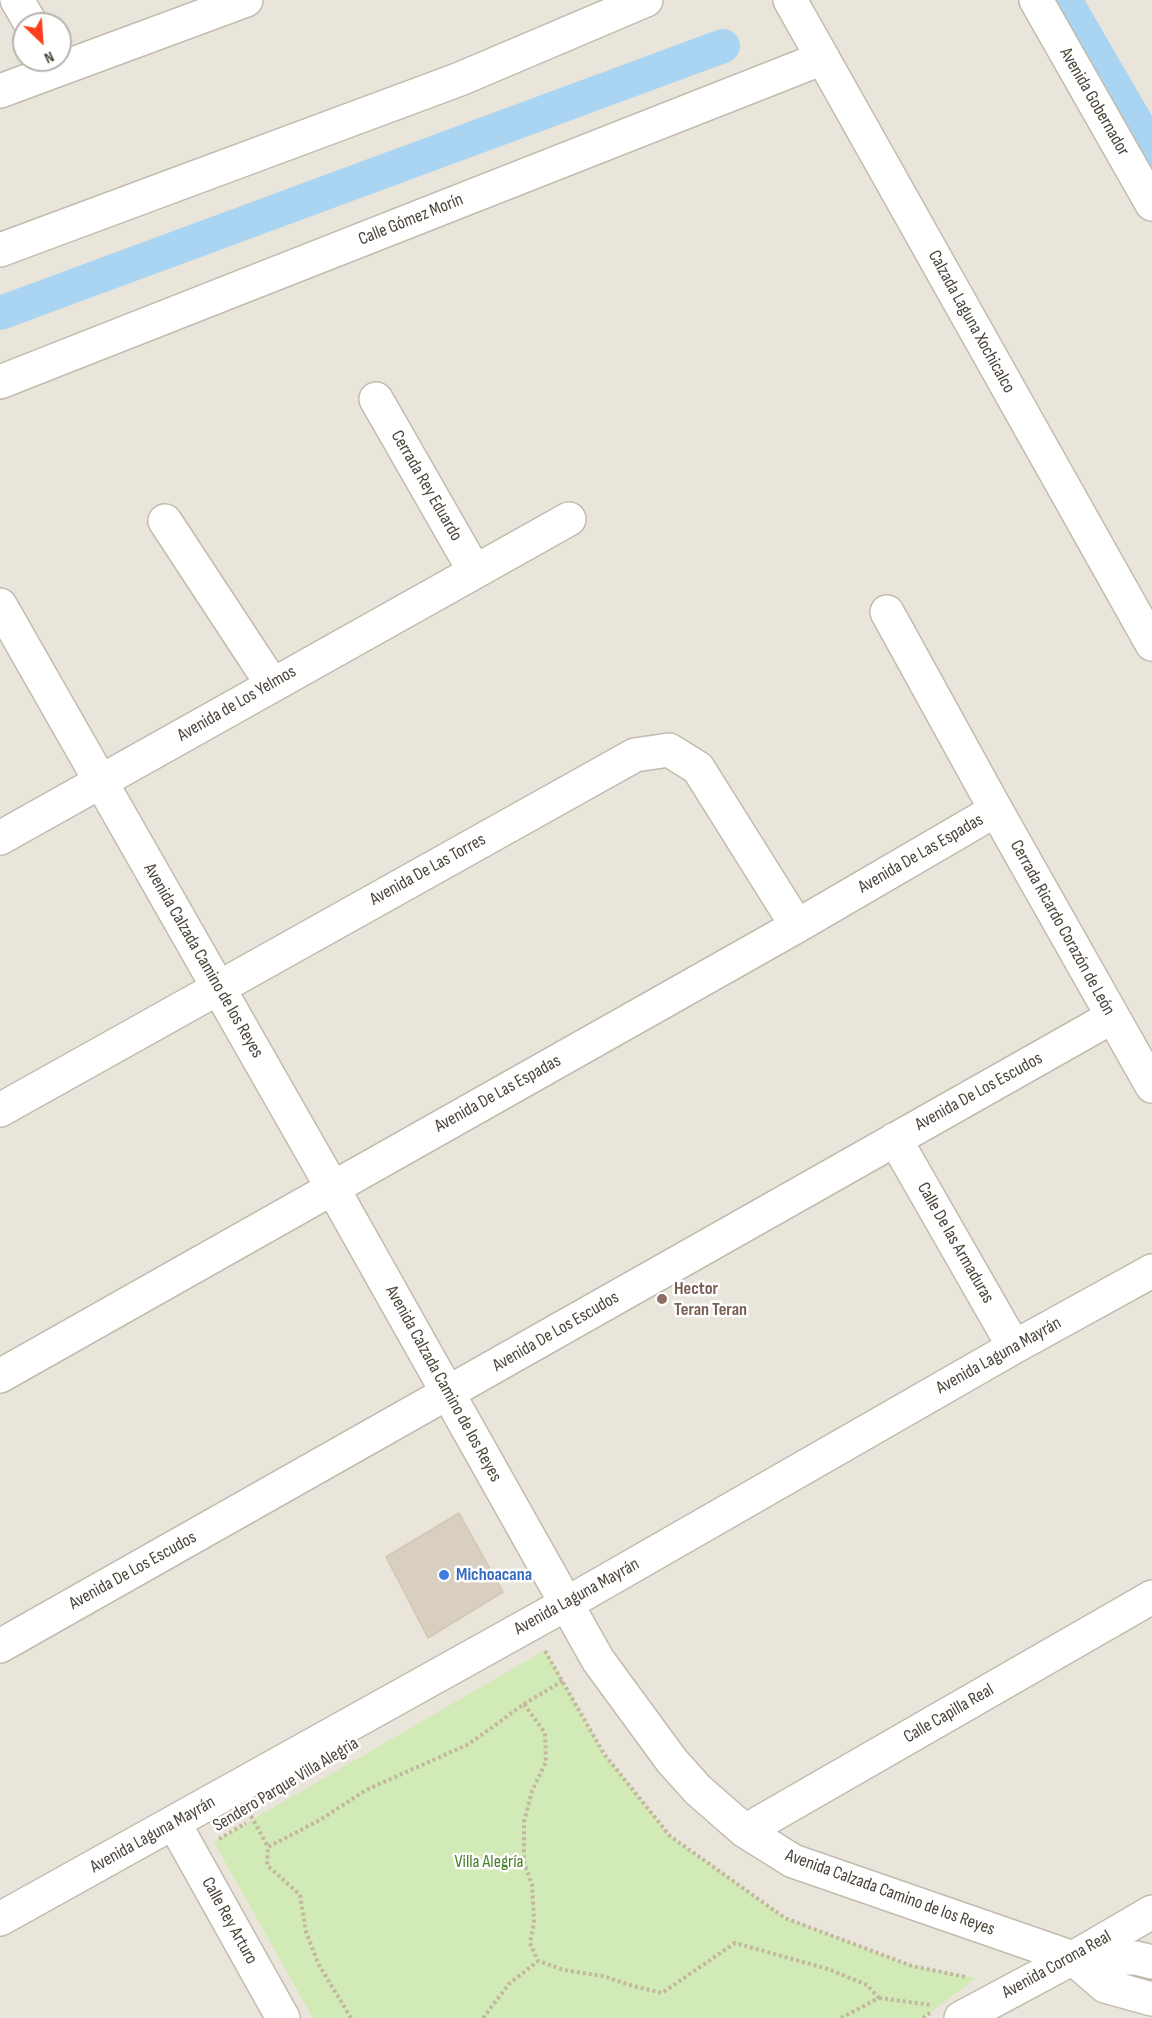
<!DOCTYPE html>
<meta charset="utf-8">
<style>
body{margin:0}
#map{position:relative;width:1152px;height:2018px;overflow:hidden;background:#f6f3ec;font-family:"Sofia Sans Condensed",sans-serif}
canvas{display:block}
.north{position:absolute;left:12px;top:12px;width:60px;height:60px;box-sizing:border-box;background:#fff;border:2px solid #b7b4b0;border-radius:50%;rotate:155deg;font-size:16px;font-weight:700;line-height:24px;text-align:center;color:#4b4439}
.north::after{content:'';display:block;margin:auto;width:21px;height:27px;background:#fc3f1d;clip-path:polygon(50% 0,100% 100%,50% 72%,0 100%)}
</style>
<div id="map">
<canvas width="1152" height="2018"></canvas>
<div class="north">N</div>
</div>
<script>
const c = document.querySelector('canvas').getContext('2d');
c.lineJoin = 'round';
function fillPath(path, color) {
  c.fillStyle = color;
  c.fill(path, 'evenodd');
}
function shape(rows) {
  const path = new Path2D();
  for (const r of rows) {
    path.moveTo(r[0], r[1]);
    for (let i = 2; i < r.length; i += 2) path.lineTo(r[i], r[i + 1]);
  }
  return path;
}
function stroke(path, color, width, dash) {
  c.strokeStyle = color;
  c.lineWidth = width;
  c.lineCap = dash ? 'butt' : 'round';
  c.setLineDash(dash || []);
  c.stroke(path);
}
function drawText(font, color, halo, rows, align = 'center') {
  c.font = font + ' "Sofia Sans Condensed",sans-serif';
  c.lineWidth = 5;
  c.setLineDash([]);
  c.textBaseline = 'middle';
  c.strokeStyle = halo;
  c.fillStyle = color;
  for (const [text, x, y, turn = 0] of rows) {
    c.save();
    c.translate(x, y);
    c.rotate((+turn || 0) * Math.PI / 180);
    c.textAlign = isNaN(turn) ? turn : align;
    if (halo) c.strokeText(text, 0, 0);
    c.fillText(text, 0, 0);
    c.restore();
  }
}
const residential = shape([
 [0,0,1152,0,1152,2018,0,2018],
 [24,24,60,24,60,60,24,60]
]);
const green = shape([
 [545,1650,604,1754,670,1836,785,1918,912,1966,976,1978,923,2018,313,2018,214,1842]
]);
const canal = shape([
 [1065,0,1152,150],
 [0,313,723,46]
]);
const building = shape([
 [459,1513,503,1592,428,1638,386,1557,459,1513]
]);
const path = shape([
 [545,1651,604,1754,670,1836,785,1918,912,1966,966,1977],
 [524,1704,564,1680],
 [251,1816,268,1847],
 [219,1839,246,1823],
 [879,1998,931,2005],
 [351,2018,319,1965,306,1932,300,1895,267,1865,268,1847,320,1820,366,1790,469,1744,524,1704,545,1733,546,1762,532,1791,524,1822,524,1863,532,1884,534,1923,530,1943,538,1961,564,1970,603,1976,633,1986,662,1993,735,1943,828,1969,867,1985,879,1998],
 [483,2018,509,1984,538,1961],
 [841,2018,879,1998],
 [923,2018,930,2013]
]);
const minor = shape([
 [17,0,31,24],
 [790,0,1152,644],
 [1036,0,1152,204],
 [0,91,246,0],
 [0,250,460,79,646,0],
 [0,382,823,58],
 [376,399,475,572],
 [165,521,272,684],
 [0,605,332,1187,598,1660,672,1761,698,1790,745,1831,793,1861,1073,1958,1136,1958,1152,1962],
 [887,612,996,810,1152,1086],
 [0,838,569,519],
 [0,1110,635,755,669,750,698,768,797,926],
 [895,1139,1014,1347],
 [0,1376,797,926,996,810],
 [0,1646,1112,1017],
 [174,1823,283,2018],
 [745,1831,1152,1597],
 [0,1919,566,1604,1014,1347,1152,1271],
 [1073,1958,1105,1986,1152,1999],
 [961,2018,1073,1958,1152,1912]
]);
const markers = [
 [662,1299,6,"#8d6e63"],
 [444,1575,6,"#3f7fe0"]
];
const streetNames = [
 ["Avenida Gobernador",1094,102,60],
 ["Calle Gómez Morín",411,220,-22],
 ["Calzada Laguna Xochicalco",971,322,61],
 ["Cerrada Rey Eduardo",426,486,60],
 ["Avenida de Los Yelmos",237,704,-30],
 ["Avenida De Las Espadas",921,854,-30],
 ["Avenida De Las Torres",428,870,-29],
 ["Cerrada Ricardo Corazón de León",1062,928,61],
 ["Avenida Calzada Camino de los Reyes",203,961,60],
 ["Avenida De Los Escudos",979,1092,-29],
 ["Avenida De Las Espadas",498,1094,-29],
 ["Calle De las Armaduras",955,1243,60],
 ["Avenida De Los Escudos",556,1332,-30],
 ["Avenida Laguna Mayrán",999,1356,-29],
 ["Avenida Calzada Camino de los Reyes",443,1384,61],
 ["Avenida De Los Escudos",133,1571,-29],
 ["Avenida Laguna Mayrán",577,1597,-29],
 ["Calle Capilla Real",949,1714,-30],
 ["Sendero Parque Villa Alegria",286,1785,-31],
 ["Avenida Laguna Mayrán",153,1835,-29],
 ["Avenida Calzada Camino de los Reyes",890,1893,20],
 ["Calle Rey Arturo",229,1921,61],
 ["Avenida Corona Real",1057,1965,-29]
];
const educationNames = [
 ["Hector",674,1289],
 ["Teran Teran",674,1310]
];
const shopNames = [
 ["Michoacana",456,1575]
];
const parkNames = [
 ["Villa Alegría",489,1862]
];
fillPath(residential, '#eae5da');
fillPath(green, '#d2eab5');
stroke(canal, '#a9d4f2', 34);
fillPath(building, '#d8cfc1');
stroke(building, '#d3c7b4', 1.5);
stroke(minor, '#c2bbae', 36);
stroke(path, '#c4b79f', 4, [3, 3]);
stroke(minor, '#fff', 33);
for (const [x, y, r, color] of markers) {
  const dot = new Path2D();
  dot.arc(x, y, r, 0, 2 * Math.PI);
  c.fillStyle = color;
  c.fill(dot);
  stroke(dot, '#fff', 2);
}
drawText('18px', '#4b4439', '#fff', streetNames);
drawText('bold 18px', '#785e54', '#fff', educationNames, 'left');
drawText('bold 18px', '#366cbe', '#fff', shopNames, 'left');
drawText('18px', '#4a7f2a', '#fff', parkNames);
</script>
